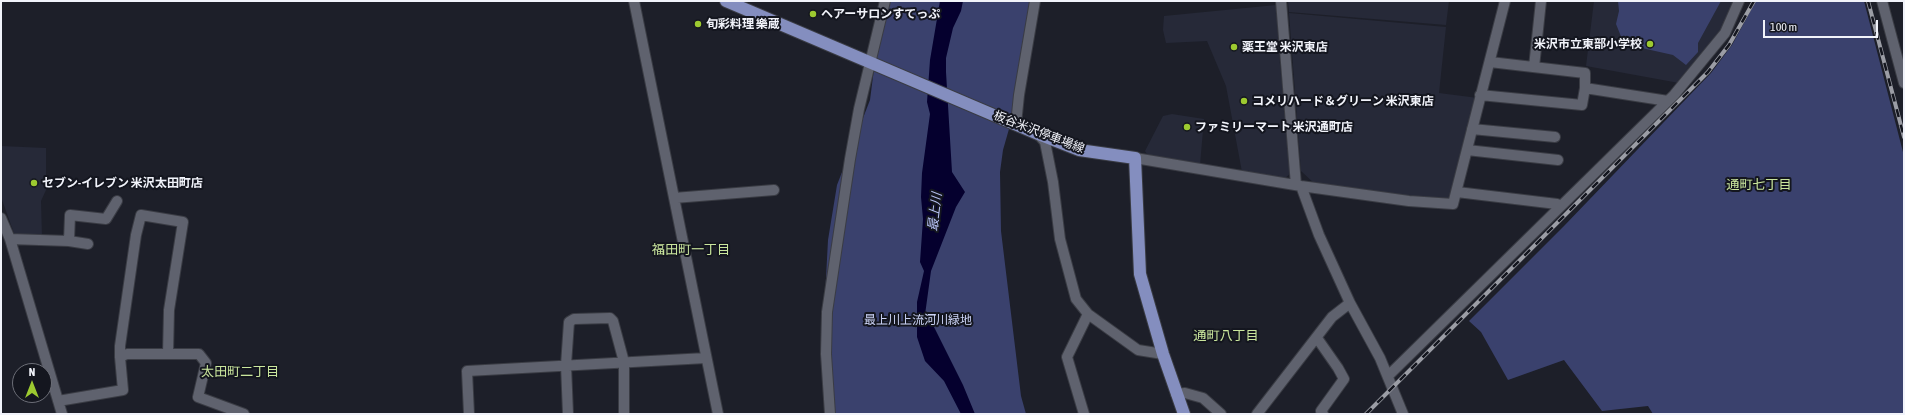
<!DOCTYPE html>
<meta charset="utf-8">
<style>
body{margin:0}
#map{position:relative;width:1905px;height:415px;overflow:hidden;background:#1d1f29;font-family:"Asap Condensed",sans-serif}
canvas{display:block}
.frame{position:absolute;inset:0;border:2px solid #f1f3fa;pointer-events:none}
.north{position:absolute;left:12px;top:363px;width:40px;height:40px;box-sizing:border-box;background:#14161f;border:1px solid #6c6e77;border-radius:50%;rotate:0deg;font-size:11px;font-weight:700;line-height:16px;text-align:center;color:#f1f3fa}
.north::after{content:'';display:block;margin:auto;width:14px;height:18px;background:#9dca30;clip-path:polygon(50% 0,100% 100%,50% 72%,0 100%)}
.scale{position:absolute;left:1763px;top:20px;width:115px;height:18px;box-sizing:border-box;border:2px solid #f1f3fa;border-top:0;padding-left:5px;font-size:12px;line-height:14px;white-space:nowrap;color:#f1f3fa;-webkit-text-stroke:3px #14161f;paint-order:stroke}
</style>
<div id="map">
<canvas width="1905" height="415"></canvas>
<div class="frame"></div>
<div class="north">N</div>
<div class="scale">100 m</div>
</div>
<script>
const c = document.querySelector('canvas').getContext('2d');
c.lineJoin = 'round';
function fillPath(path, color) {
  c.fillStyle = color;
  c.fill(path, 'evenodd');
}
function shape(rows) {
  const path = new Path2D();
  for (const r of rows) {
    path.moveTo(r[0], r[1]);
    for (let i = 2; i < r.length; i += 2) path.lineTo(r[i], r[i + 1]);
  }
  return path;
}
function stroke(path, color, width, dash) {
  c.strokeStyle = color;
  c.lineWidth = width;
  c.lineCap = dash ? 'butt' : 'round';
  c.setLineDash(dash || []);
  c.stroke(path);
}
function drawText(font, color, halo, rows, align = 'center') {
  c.font = font + ' "Asap Condensed","Noto Sans JP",sans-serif';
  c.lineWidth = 4;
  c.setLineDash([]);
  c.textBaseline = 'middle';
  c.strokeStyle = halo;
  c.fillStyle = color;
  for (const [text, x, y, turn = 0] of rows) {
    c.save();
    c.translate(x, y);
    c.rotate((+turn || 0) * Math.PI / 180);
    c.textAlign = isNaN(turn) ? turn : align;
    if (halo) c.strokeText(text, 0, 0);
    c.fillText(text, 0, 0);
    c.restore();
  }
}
const built = shape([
 [1288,1,1449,1,1446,25,1289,12],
 [1594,1,1736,1,1721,32,1679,83,1586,66],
 [1276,5,1280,65,1291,173,1284,179,1242,172,1226,86,1207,41,1166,43,1163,30,1164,16],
 [1289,13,1446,27,1439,93,1478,98,1450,202,1316,185,1301,171],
 [1172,114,1204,119,1200,165,1148,156,1145,151,1163,116],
 [1,146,46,148,46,190,41,201,42,237,15,236,1,197]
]);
const green = shape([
 [889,1,1033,1,1013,115,1003,150,1000,172,1001,231,1021,396,1026,414,828,414,822,354,828,240,837,185,870,100,876,53],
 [1618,1,1721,1,1698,43,1698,52,1686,65,1673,55,1624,44,1616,24,1619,11],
 [1756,1,1864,1,1904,156,1904,414,1653,414,1648,406,1602,411,1564,360,1508,380,1481,332,1469,321,1564,226,1711,73,1732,45]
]);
const water = shape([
 [940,1,963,1,961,11,953,28,946,58,946,72,952,172,965,192,956,207,931,271,924,322,933,325,963,385,975,414,961,414,944,381,925,361,917,337,917,302,924,271,920,262,923,219,921,197,922,173,930,114,927,102,930,60]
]);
const minor = shape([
 [634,1,718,414],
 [1281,1,1296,185],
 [1882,1,1904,83],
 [1490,62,1585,73,1585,88],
 [1534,67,1541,1],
 [1480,95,1582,105,1585,88,1668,101],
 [1016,124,1019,95,1035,1],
 [1472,129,1555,137],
 [1038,134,1045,142,1053,182,1060,239,1076,299,1088,314,1138,350,1163,354],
 [1467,150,1558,160],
 [1135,158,1301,186,1409,201,1453,204,1505,1],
 [1301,186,1319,235,1350,303,1380,358,1403,414],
 [1457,192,1557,204],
 [674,198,774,190],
 [1,218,10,239,62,414],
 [10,239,69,241,70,215,106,219,117,201],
 [69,241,88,244],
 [1317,338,1338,368,1344,379,1321,411,1323,414],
 [120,357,120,346,136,235,141,215,183,222,169,310,168,354],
 [1388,376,1674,95,1725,33,1739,1],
 [1176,394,1185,393,1203,398,1221,414],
 [58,401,123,390,120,357,127,354,199,354,206,363,198,397,244,414],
 [469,414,467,371,706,358],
 [568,414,566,365,569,322,574,319,610,318,613,321,624,362,624,414],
 [830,414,826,354,827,312,850,159,859,109,885,1],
 [1084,414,1067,357,1088,314],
 [1257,414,1332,317,1350,303]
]);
const major = shape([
 [726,1,1038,134,1079,150,1135,158,1140,274,1163,354,1184,414]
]);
const rail = shape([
 [1868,1,1904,137],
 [1366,414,1708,72,1729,45,1754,1]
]);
const markers = [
 [813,14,4,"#9dca30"],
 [698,24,4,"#9dca30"],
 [1650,44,4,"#9dca30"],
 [1234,47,4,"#9dca30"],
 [1244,101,4,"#9dca30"],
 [1187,127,4,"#9dca30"],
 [34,183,4,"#9dca30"]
];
const poiNames = [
 ["ヘアーサロンすてっぷ",821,14],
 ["旬彩料理 樂蔵",706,24],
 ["米沢市立東部小学校",1642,44,"right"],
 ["薬王堂 米沢東店",1242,47],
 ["コメリハード＆グリーン 米沢東店",1252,101],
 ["ファミリーマート 米沢通町店",1195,127],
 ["セブン-イレブン 米沢太田町店",42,183]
];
const streetNames = [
 ["板谷米沢停車場線",1039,132,21]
];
const parkNames = [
 ["最上川上流河川緑地",918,320]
];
const neighbourhoodNames = [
 ["通町七丁目",1759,185],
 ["福田町一丁目",691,250],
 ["通町八丁目",1226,336],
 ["太田町二丁目",240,372]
];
const waterNames = [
 ["最上川",935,212,-83]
];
fillPath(built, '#262938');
fillPath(green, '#3a416d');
fillPath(water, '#05002e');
stroke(minor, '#3a3c44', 12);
stroke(major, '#3a3c44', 14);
stroke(minor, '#5f626e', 10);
stroke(major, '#848ebf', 12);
stroke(rail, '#9b9da5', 4);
stroke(rail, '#14161f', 2.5, [8]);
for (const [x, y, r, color] of markers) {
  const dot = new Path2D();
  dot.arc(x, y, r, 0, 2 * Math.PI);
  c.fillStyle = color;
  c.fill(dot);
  stroke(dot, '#14161f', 1.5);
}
drawText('bold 12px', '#f1f3fa', '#14161f', poiNames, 'left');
drawText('12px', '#f1f3fa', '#14161f', streetNames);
drawText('12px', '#cbd3f5', '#14161f', parkNames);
drawText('13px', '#cae69d', '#14161f', neighbourhoodNames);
drawText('italic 13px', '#b6c1f3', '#14161f', waterNames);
</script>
